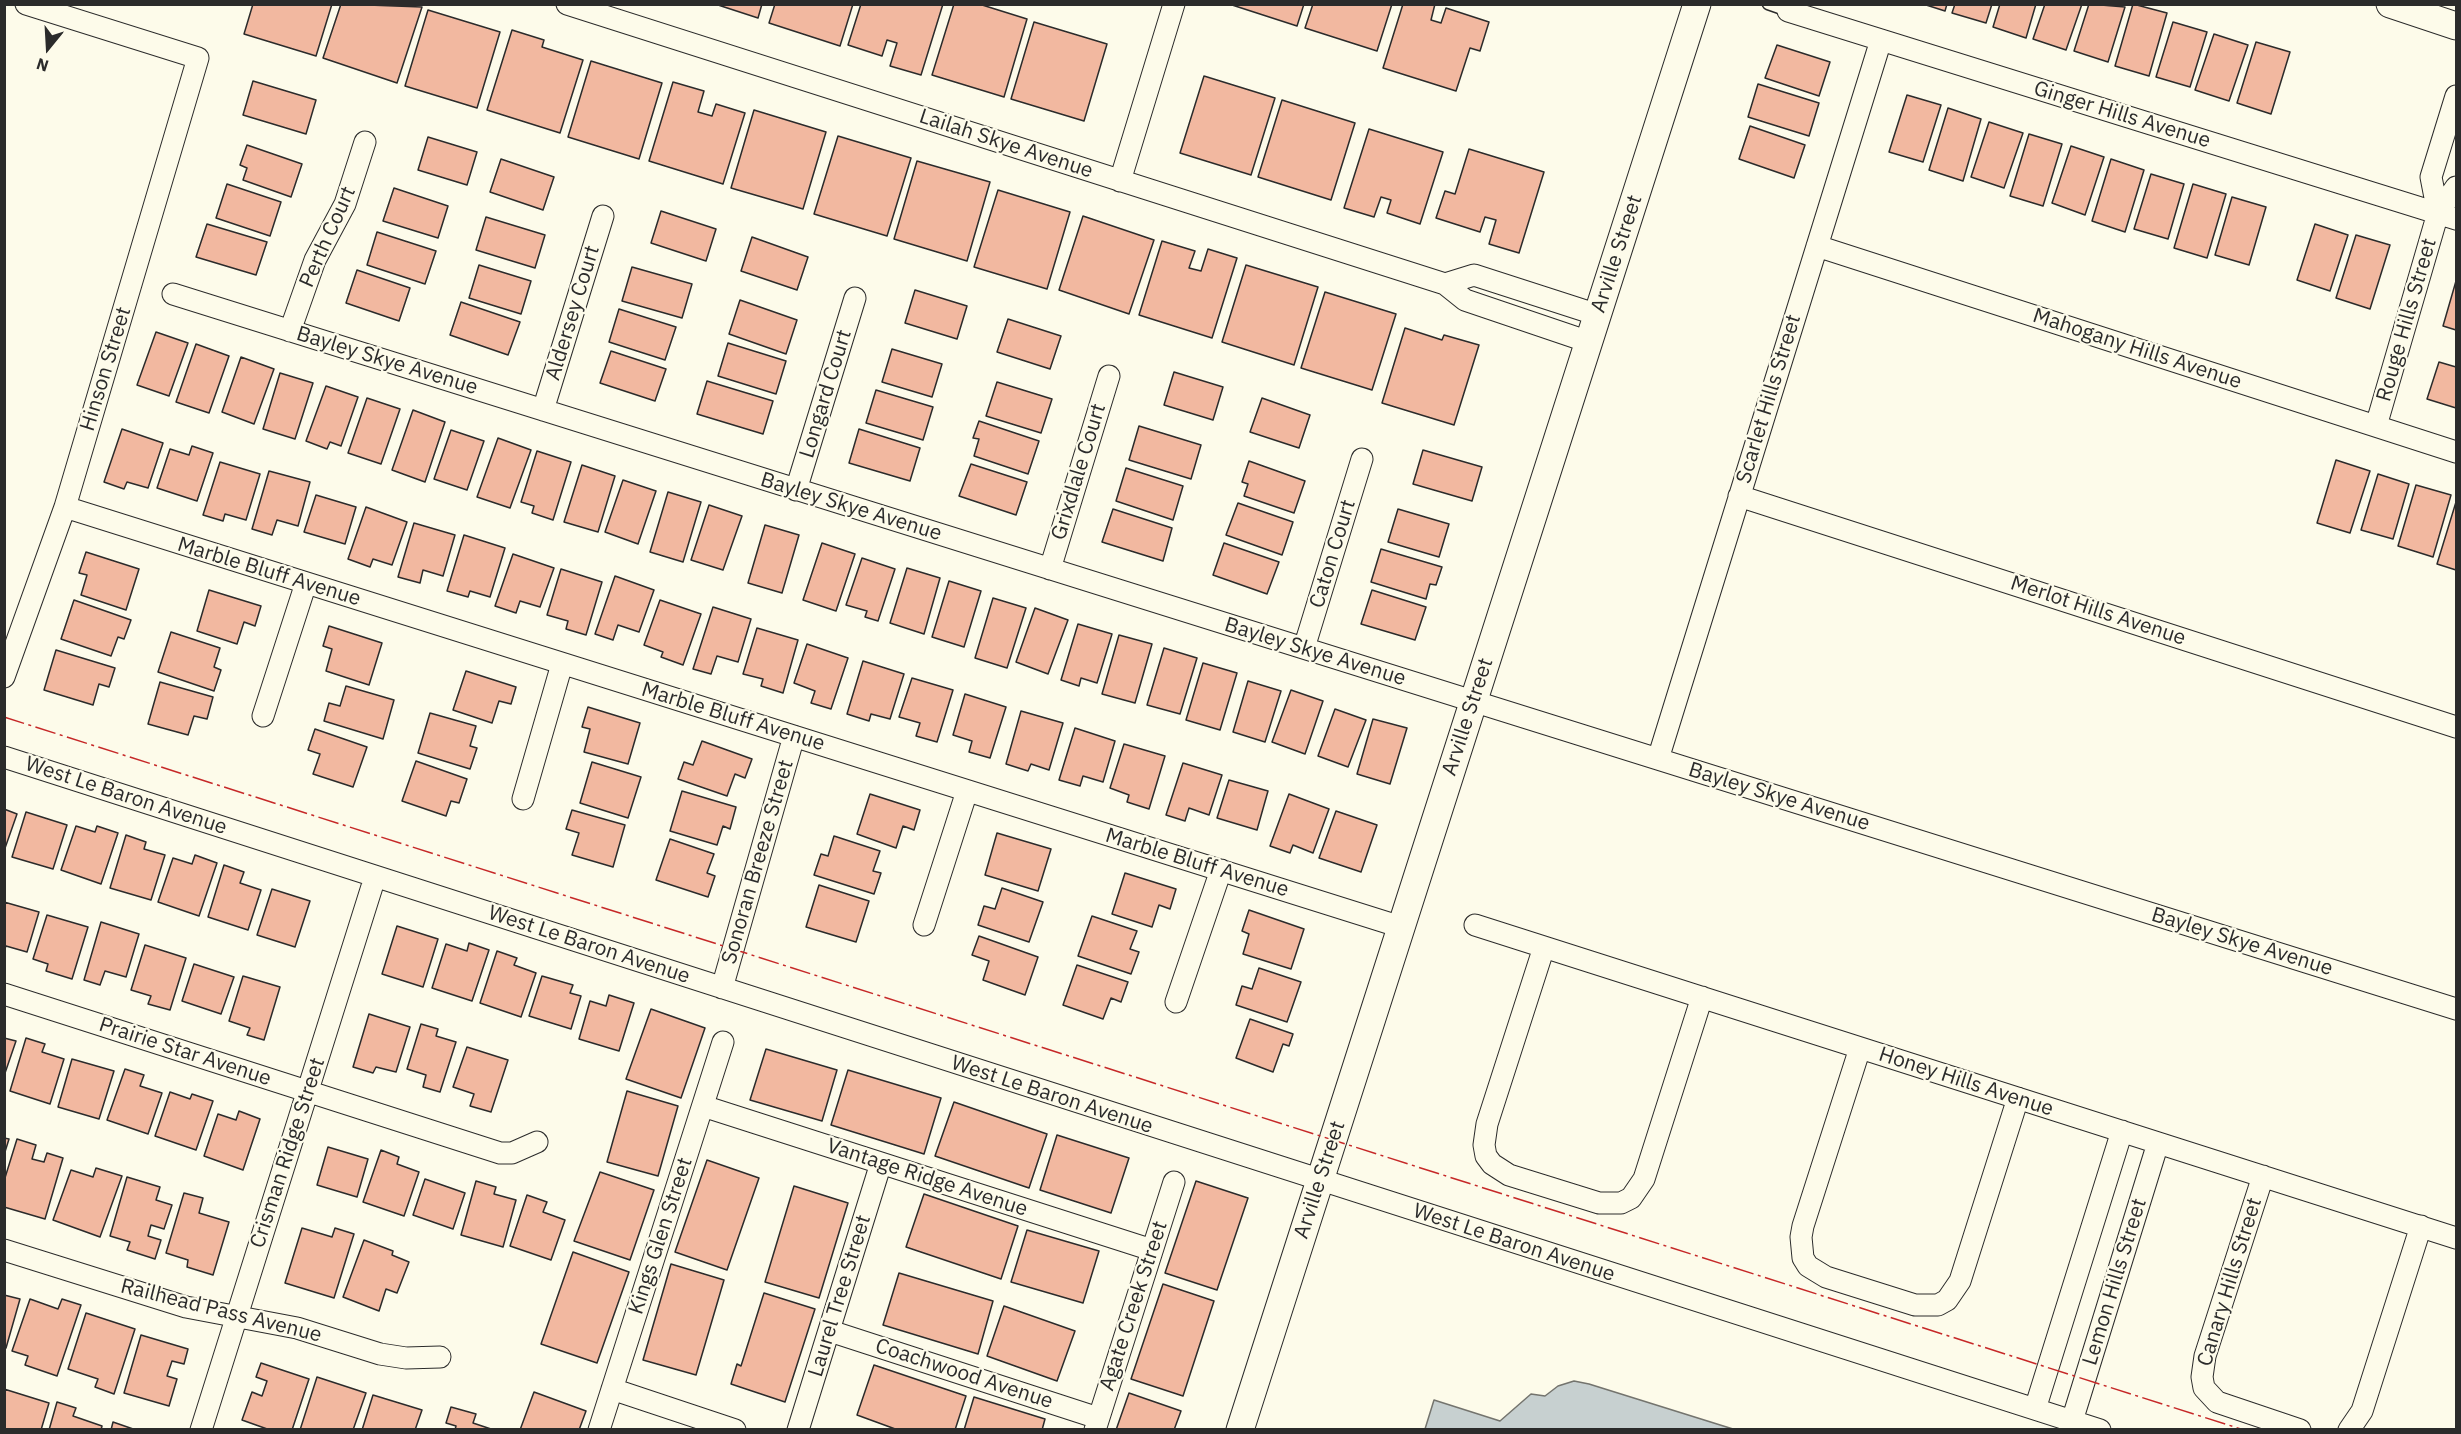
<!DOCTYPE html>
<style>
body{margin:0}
#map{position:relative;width:2461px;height:1434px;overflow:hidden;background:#fdfbea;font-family:"IBM Plex Sans",sans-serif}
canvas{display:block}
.frame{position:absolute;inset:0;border:6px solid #2b2b2b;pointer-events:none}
.north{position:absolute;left:18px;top:18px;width:60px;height:60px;-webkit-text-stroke:4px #fdfbea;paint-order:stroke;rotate:198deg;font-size:16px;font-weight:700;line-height:24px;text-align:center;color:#2b2b2b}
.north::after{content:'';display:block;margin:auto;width:21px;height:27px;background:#2b2b2b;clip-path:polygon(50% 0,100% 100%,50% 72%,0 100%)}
</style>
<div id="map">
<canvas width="2461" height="1434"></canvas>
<div class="frame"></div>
<div class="north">N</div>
</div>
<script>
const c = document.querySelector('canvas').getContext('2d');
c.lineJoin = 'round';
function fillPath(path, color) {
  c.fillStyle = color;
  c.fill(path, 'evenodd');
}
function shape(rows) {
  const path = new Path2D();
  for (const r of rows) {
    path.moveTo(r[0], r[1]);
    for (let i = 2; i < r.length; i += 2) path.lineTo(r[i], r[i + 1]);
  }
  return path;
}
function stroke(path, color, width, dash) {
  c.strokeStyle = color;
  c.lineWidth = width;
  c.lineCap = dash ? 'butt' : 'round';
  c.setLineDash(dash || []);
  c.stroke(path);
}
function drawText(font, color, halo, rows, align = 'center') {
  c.font = font + ' "IBM Plex Sans",sans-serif';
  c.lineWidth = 4.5;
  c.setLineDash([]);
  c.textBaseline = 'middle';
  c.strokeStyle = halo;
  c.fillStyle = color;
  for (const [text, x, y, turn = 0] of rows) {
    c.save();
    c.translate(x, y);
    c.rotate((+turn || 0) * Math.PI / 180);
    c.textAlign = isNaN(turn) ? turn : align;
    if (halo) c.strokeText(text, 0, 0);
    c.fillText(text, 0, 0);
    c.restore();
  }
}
const water = shape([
 [1574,1381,1589,1384,1733,1429,1425,1429,1434,1400,1500,1421,1531,1394,1545,1396,1558,1386,1574,1381]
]);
const building = shape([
 [253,4,332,4,316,56,244,34,253,4],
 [341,4,422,7,397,83,323,58,341,4],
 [715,4,762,4,758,18,715,4],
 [775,4,853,4,840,46,769,23,775,4],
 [861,4,943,4,921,75,890,66,897,43,887,40,882,56,848,45,861,4],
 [954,4,979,4,1027,19,1004,97,932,75,954,4],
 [1229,4,1304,4,1297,26,1229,4],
 [1313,4,1392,4,1377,51,1305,28,1313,4],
 [1403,4,1435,4,1431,20,1441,23,1446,8,1489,22,1480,51,1470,48,1456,91,1383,68,1403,4],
 [1923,4,1947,4,1945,11,1923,4],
 [1955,4,1992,4,1986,23,1952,13,1955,4],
 [2000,4,2036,4,2026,38,1993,27,2000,4],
 [2045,4,2082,4,2066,50,2033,39,2045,4],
 [2089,4,2125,7,2108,62,2074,51,2089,4],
 [2133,4,2167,13,2149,76,2115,66,2133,4],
 [428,10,500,32,477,108,405,86,428,10],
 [1034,22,1107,44,1084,121,1011,99,1034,22],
 [2173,22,2207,32,2190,87,2156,77,2173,22],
 [512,30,544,40,542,47,583,60,560,133,487,110,512,30],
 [2214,34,2248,45,2229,101,2195,90,2214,34],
 [2256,42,2290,52,2271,114,2237,103,2256,42],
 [1777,45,1830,62,1819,96,1765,78,1777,45],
 [591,61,662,83,639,159,568,137,591,61],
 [1204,76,1275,98,1251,175,1180,153,1204,76],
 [253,81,316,100,306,134,243,115,253,81],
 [673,82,704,91,698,112,712,116,716,104,745,113,723,184,649,161,673,82],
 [1758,84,1819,103,1809,136,1748,117,1758,84],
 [1907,95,1941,105,1923,162,1889,152,1907,95],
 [1282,100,1355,123,1331,200,1258,177,1282,100],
 [1948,108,1981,119,1963,181,1929,170,1948,108],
 [754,110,826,132,803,209,731,188,754,110],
 [1989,122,2023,133,2004,188,1971,177,1989,122],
 [1750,126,1805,145,1794,178,1739,159,1750,126],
 [1369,129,1443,152,1420,224,1387,213,1391,200,1381,197,1374,217,1344,208,1369,129],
 [2029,134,2062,144,2043,206,2010,196,2029,134],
 [838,136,911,158,887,236,814,214,838,136],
 [428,137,477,152,467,185,418,170,428,137],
 [247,145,302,164,291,197,243,180,247,168,240,165,247,145],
 [2071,146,2104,157,2085,215,2052,203,2071,146],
 [1469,149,1544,172,1519,253,1489,244,1496,220,1485,217,1480,232,1436,218,1445,191,1455,194,1469,149],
 [501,159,554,177,543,210,490,192,501,159],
 [2111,159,2144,170,2125,232,2092,221,2111,159],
 [917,161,990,182,967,261,894,239,917,161],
 [2151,174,2184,184,2168,239,2134,229,2151,174],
 [227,184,281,202,270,236,216,218,227,184],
 [2193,184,2226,194,2207,258,2174,248,2193,184],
 [394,188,448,206,438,238,383,221,394,188],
 [998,190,1070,212,1047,289,974,267,998,190],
 [2232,197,2266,207,2249,265,2215,255,2232,197],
 [661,211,716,229,706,261,651,243,661,211],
 [1083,216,1154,240,1129,314,1059,290,1083,216],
 [486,217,545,235,535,268,476,250,486,217],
 [207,224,267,242,256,275,196,257,207,224],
 [2315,224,2348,235,2330,291,2297,280,2315,224],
 [377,232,436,251,425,284,367,265,377,232],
 [2356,235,2390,245,2370,309,2336,298,2356,235],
 [752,237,808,257,797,290,741,271,752,237],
 [1162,241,1195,251,1189,268,1201,271,1208,249,1237,258,1212,338,1139,315,1162,241],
 [479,265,531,281,521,314,469,298,479,265],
 [1246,265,1318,287,1294,365,1222,342,1246,265],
 [632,267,692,284,682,318,622,301,632,267],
 [357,270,410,288,399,321,346,303,357,270],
 [2456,281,2456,330,2443,326,2456,281],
 [915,290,967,306,957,339,905,323,915,290],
 [1325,292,1396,314,1372,390,1301,368,1325,292],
 [740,300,797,320,786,354,729,334,740,300],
 [461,302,520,322,508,355,450,335,461,302],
 [619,309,676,327,665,360,609,342,619,309],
 [1008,319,1061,336,1050,369,997,352,1008,319],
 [1405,328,1442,340,1444,335,1479,345,1454,425,1382,403,1405,328],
 [156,332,188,343,169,396,137,385,156,332],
 [728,343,786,361,776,394,718,376,728,343],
 [196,344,229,356,209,413,176,402,196,344],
 [892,349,942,364,932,397,882,382,892,349],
 [611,351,666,369,655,401,600,383,611,351],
 [241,357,274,369,254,424,222,412,241,357],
 [2439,362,2456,367,2456,408,2427,399,2439,362],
 [1174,372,1223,387,1213,420,1164,405,1174,372],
 [280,373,313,383,295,439,263,429,280,373],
 [707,381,773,401,763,434,697,414,707,381],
 [997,382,1052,399,1041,433,986,416,997,382],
 [326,386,358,397,341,446,330,442,327,449,306,441,326,386],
 [876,390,933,407,923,440,866,423,876,390],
 [367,398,400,409,381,464,348,453,367,398],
 [1262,398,1310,415,1299,448,1250,432,1262,398],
 [413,410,445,422,425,482,392,470,413,410],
 [979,421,1039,441,1028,474,974,456,979,439,973,438,979,421],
 [1139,426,1201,445,1191,479,1129,460,1139,426],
 [122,429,163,443,148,488,127,482,124,489,104,482,122,429],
 [859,429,920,448,910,481,849,463,859,429],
 [451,430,484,441,467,490,434,479,451,430],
 [498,438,531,450,510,508,477,497,498,438],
 [192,446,213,453,197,501,157,488,170,449,189,455,192,446],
 [1423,450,1482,467,1472,501,1413,484,1423,450],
 [537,451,571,462,553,520,532,513,534,506,521,502,537,451],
 [2336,460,2370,471,2350,533,2317,523,2336,460],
 [1249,461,1305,481,1294,513,1244,496,1248,484,1242,482,1249,461],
 [220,462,260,474,246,520,225,514,223,521,203,515,220,462],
 [971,464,1027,482,1016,515,959,496,971,464],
 [582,465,615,476,598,532,564,522,582,465],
 [1126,468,1183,486,1173,520,1116,501,1126,468],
 [269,471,310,482,298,526,277,520,272,535,252,529,269,471],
 [2378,474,2409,484,2393,539,2361,530,2378,474],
 [623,480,656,491,638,544,605,532,623,480],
 [2416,485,2451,495,2433,557,2398,546,2416,485],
 [668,492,701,502,683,562,650,552,668,492],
 [316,495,356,507,345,544,304,532,316,495],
 [2456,502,2456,570,2437,564,2456,502],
 [1238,503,1293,522,1282,555,1226,535,1238,503],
 [709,505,742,516,723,570,691,560,709,505],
 [366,507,407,522,392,565,373,559,370,567,348,559,366,507],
 [1113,509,1172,528,1163,561,1102,542,1113,509],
 [1398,509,1449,524,1439,557,1388,542,1398,509],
 [414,523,455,535,443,576,423,570,420,583,398,577,414,523],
 [765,525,799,535,782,593,748,583,765,525],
 [464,535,505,548,490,597,470,591,468,597,447,591,464,535],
 [822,543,855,554,836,611,803,600,822,543],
 [1224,543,1279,562,1267,594,1213,575,1224,543],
 [1381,549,1442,567,1436,585,1430,584,1426,599,1371,582,1381,549],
 [86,552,139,569,126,610,81,595,87,575,79,573,86,552],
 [513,554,554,568,540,607,520,601,516,613,495,606,513,554],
 [862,558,895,569,878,621,865,617,867,611,846,605,862,558],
 [907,568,940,578,924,634,890,623,907,568],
 [561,569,602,582,586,635,566,629,568,621,547,615,561,569],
 [615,576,654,590,639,632,618,625,613,640,595,634,615,576],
 [949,581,981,591,964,647,932,637,949,581],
 [209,590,261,606,255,626,244,622,237,644,197,631,209,590],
 [1372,590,1426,607,1415,640,1361,624,1372,590],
 [993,598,1026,608,1007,668,975,658,993,598],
 [74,600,131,620,124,639,118,637,111,656,61,639,74,600],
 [660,600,701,614,683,665,661,657,663,652,644,645,660,600],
 [713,607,751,619,738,662,717,656,711,674,693,669,713,607],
 [1035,608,1068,620,1048,674,1016,662,1035,608],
 [1078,624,1112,634,1097,683,1081,678,1079,686,1061,680,1078,624],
 [329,626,382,643,369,685,326,671,332,649,323,646,329,626],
 [757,628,798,640,783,693,761,686,763,679,743,674,757,628],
 [171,632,220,648,214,667,221,670,214,691,158,672,171,632],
 [1119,635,1152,644,1135,703,1102,694,1119,635],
 [807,644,848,658,831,709,811,703,815,691,794,683,807,644],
 [1164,648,1197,658,1180,714,1147,705,1164,648],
 [56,650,115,668,109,687,99,684,93,705,44,690,56,650],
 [863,661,904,674,890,719,871,714,869,721,847,714,863,661],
 [1203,663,1237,673,1220,730,1186,720,1203,663],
 [466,671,516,687,511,704,499,701,492,723,453,710,466,671],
 [912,678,953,690,937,742,916,736,920,723,899,717,912,678],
 [1248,681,1281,691,1265,742,1233,732,1248,681],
 [160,682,213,697,207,719,194,716,188,735,148,724,160,682],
 [346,686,394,700,383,739,324,721,329,703,340,706,346,686],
 [1291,690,1323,701,1305,754,1272,742,1291,690],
 [965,694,1006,707,990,758,969,752,972,741,953,735,965,694],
 [588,707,640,723,628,764,584,752,590,729,582,727,588,707],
 [1335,709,1366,720,1348,767,1318,756,1335,709],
 [1021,711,1063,723,1049,770,1031,764,1028,771,1006,764,1021,711],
 [430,713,476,726,470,746,477,748,470,769,418,753,430,713],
 [1373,719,1407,728,1390,784,1357,774,1373,719],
 [1075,728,1115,741,1103,782,1083,776,1080,786,1059,780,1075,728],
 [315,729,367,747,353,787,313,774,320,754,308,750,315,729],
 [702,741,752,759,745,778,735,774,727,796,678,779,684,762,693,765,702,741],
 [1124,744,1165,756,1149,809,1127,802,1129,795,1110,788,1124,744],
 [416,761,467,779,459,803,451,801,446,816,402,801,416,761],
 [592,762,641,777,628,818,580,803,592,762],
 [1183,763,1222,775,1209,815,1189,808,1185,821,1166,815,1183,763],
 [1229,780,1268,791,1257,830,1217,818,1229,780],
 [682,791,736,807,730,829,723,826,717,845,670,831,682,791],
 [870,794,920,810,914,830,903,826,896,848,857,834,870,794],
 [1289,794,1329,809,1313,853,1293,845,1290,853,1270,846,1289,794],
 [4,809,17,814,4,851,4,809],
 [572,810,625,825,613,867,572,855,579,833,566,829,572,810],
 [1336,811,1377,825,1361,872,1319,858,1336,811],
 [26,812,67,825,53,869,12,857,26,812],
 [76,826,95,832,97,826,118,833,101,884,61,870,76,826],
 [997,833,1051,849,1038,891,985,875,997,833],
 [126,835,146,842,144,849,165,855,151,900,110,888,126,835],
 [834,836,880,851,873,871,881,873,874,894,814,875,821,854,828,856,834,836],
 [670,839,714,854,707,873,715,876,708,897,656,880,670,839],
 [195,855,217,863,199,916,158,902,173,858,192,864,195,855],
 [224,865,244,872,240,883,261,890,248,930,208,917,224,865],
 [1125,873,1176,889,1170,909,1159,905,1152,927,1112,914,1125,873],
 [819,885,869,901,856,942,806,927,819,885],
 [1002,888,1043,902,1029,942,978,925,984,906,995,909,1002,888],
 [272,889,310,901,295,947,257,935,272,889],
 [4,902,39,912,27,952,6,946,4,951,4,902],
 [1249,910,1304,929,1291,969,1243,954,1249,934,1242,931,1249,910],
 [47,915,88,927,72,979,46,971,48,964,33,959,47,915],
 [1092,916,1137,931,1130,949,1139,952,1131,974,1078,956,1092,916],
 [101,922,139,934,126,977,105,971,100,985,84,980,101,922],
 [397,926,438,939,423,987,382,974,397,926],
 [979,936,1038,957,1025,995,983,980,989,961,972,955,979,936],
 [469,943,489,950,472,1001,432,988,446,944,467,951,469,943],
 [145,945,186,958,170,1010,148,1004,151,996,131,990,145,945],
 [497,951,517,958,514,965,536,973,521,1017,480,1003,497,951],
 [194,964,234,977,221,1014,182,1001,194,964],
 [1077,965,1128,982,1121,1002,1111,998,1103,1019,1063,1005,1077,965],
 [1259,968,1301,982,1287,1022,1236,1005,1242,986,1252,989,1259,968],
 [243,976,280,987,264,1040,247,1035,250,1028,229,1021,243,976],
 [542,976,573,985,570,993,581,996,571,1029,529,1016,542,976],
 [609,995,634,1003,619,1051,579,1039,590,1001,606,1006,609,995],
 [651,1009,705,1028,681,1098,626,1079,651,1009],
 [369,1014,410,1027,396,1072,376,1067,373,1073,353,1067,369,1014],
 [1250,1019,1293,1034,1289,1046,1283,1044,1273,1072,1236,1058,1250,1019],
 [421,1024,438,1029,436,1036,456,1042,440,1092,423,1087,426,1075,407,1069,421,1024],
 [4,1038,16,1041,4,1076,4,1038],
 [26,1038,45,1044,42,1052,64,1059,50,1104,10,1091,26,1038],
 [467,1047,508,1060,491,1112,470,1106,474,1094,453,1087,467,1047],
 [766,1049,837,1070,822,1121,750,1100,766,1049],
 [72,1059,114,1071,99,1119,58,1107,72,1059],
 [125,1069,144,1075,140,1086,162,1093,148,1134,107,1120,125,1069],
 [848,1070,941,1098,924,1154,831,1125,848,1070],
 [627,1091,678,1106,658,1176,607,1162,627,1091],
 [170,1092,190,1099,192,1094,213,1101,196,1150,155,1136,170,1092],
 [954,1102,1047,1134,1029,1188,935,1156,954,1102],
 [239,1111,260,1119,243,1170,204,1156,218,1114,236,1120,239,1111],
 [1057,1135,1129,1158,1111,1213,1040,1190,1057,1135],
 [4,1138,9,1139,4,1155,4,1138],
 [17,1139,36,1145,32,1159,44,1162,47,1153,63,1158,45,1219,4,1207,4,1181,17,1139],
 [328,1147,368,1159,357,1197,317,1185,328,1147],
 [381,1150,399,1157,397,1164,419,1172,404,1216,363,1202,381,1150],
 [707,1160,759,1178,727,1270,675,1252,707,1160],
 [96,1168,122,1176,100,1237,53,1220,71,1170,93,1177,96,1168],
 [600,1172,654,1190,630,1260,574,1241,600,1172],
 [127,1177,160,1187,156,1200,172,1205,164,1229,151,1225,148,1236,161,1240,155,1259,127,1250,130,1242,110,1236,127,1177],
 [425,1179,465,1193,453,1229,413,1215,425,1179],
 [476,1181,496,1187,494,1194,516,1200,503,1247,461,1235,476,1181],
 [1196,1181,1248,1198,1217,1290,1165,1273,1196,1181],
 [794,1186,848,1203,819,1298,765,1282,794,1186],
 [184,1193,203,1198,199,1213,229,1222,213,1275,187,1267,188,1260,166,1253,184,1193],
 [924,1194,1018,1226,1001,1279,906,1247,924,1194],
 [527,1195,547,1202,543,1212,565,1220,551,1260,510,1246,527,1195],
 [302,1228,332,1237,335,1228,354,1234,334,1298,285,1283,302,1228],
 [1027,1230,1099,1251,1083,1303,1011,1282,1027,1230],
 [364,1240,393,1251,392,1255,409,1262,397,1293,386,1289,379,1311,343,1297,364,1240],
 [573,1252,629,1272,597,1363,541,1344,573,1252],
 [671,1264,724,1280,696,1375,643,1360,671,1264],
 [899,1273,993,1301,978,1354,883,1325,899,1273],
 [1163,1284,1214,1301,1183,1396,1131,1379,1163,1284],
 [764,1293,815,1309,785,1402,731,1384,737,1364,741,1366,764,1293],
 [4,1295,20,1299,6,1348,4,1348,4,1295],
 [30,1299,58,1309,62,1299,81,1305,57,1376,25,1365,28,1356,12,1351,30,1299],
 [1004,1306,1075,1331,1057,1381,987,1356,1004,1306],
 [86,1313,135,1329,114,1394,95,1387,98,1379,68,1369,86,1313],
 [141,1335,188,1349,184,1364,172,1361,167,1376,177,1379,169,1406,124,1393,141,1335],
 [261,1363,309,1379,292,1430,270,1430,242,1420,252,1392,262,1396,267,1381,256,1377,261,1363],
 [874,1365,966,1396,955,1430,898,1430,857,1415,874,1365],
 [317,1377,366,1393,353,1430,300,1430,317,1377],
 [4,1389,49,1403,41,1430,4,1430,4,1389],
 [534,1392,586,1411,579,1430,520,1430,534,1392],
 [1129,1393,1181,1411,1174,1430,1116,1430,1129,1393],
 [373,1395,422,1410,415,1430,362,1430,373,1395],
 [974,1397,1045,1419,1042,1430,964,1430,974,1397],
 [57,1402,76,1408,73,1416,102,1426,101,1430,49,1430,57,1402],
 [451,1407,476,1414,473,1423,494,1430,455,1430,456,1426,446,1423,451,1407],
 [113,1422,136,1430,111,1430,113,1422]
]);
const service = shape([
 [1768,4,1788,11]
]);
const minor = shape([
 [567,4,1445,284,1465,300,1589,342],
 [1788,11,2456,219],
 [1120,181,1174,4],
 [2438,213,2431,177,2456,96],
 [1817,246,2456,452],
 [1445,284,1474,275,1598,315],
 [173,294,2456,1009],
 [290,331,315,260,345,204,365,142],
 [543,410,603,216],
 [2376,426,2438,213,2456,187],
 [796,490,855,298],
 [1739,496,2456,727],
 [65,507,1401,927],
 [1050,569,1109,376],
 [1304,648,1362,459],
 [4,677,65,507,198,58,26,4],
 [263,716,306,583],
 [4,757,2100,1430],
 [1658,759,1881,40],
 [523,799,562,664],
 [924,925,967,791],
 [1475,925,2456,1238],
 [1544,947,1487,1124,1484,1145,1486,1156,1492,1164,1509,1175,1599,1203,1621,1203,1631,1198,1644,1179,1702,997],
 [722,988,794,736],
 [4,994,500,1153,512,1153,537,1142],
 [1176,1002,1221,870],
 [1860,1048,1803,1226,1801,1237,1803,1258,1808,1266,1826,1277,1915,1305,1938,1305,1947,1300,1960,1281,2018,1098],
 [703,1106,1152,1250],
 [2263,1176,2205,1356,2202,1377,2204,1388,2217,1402,2300,1430],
 [4,1250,186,1307,297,1328,380,1354,406,1358,440,1357],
 [830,1331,1098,1418],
 [612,1389,735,1430],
 [2035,1409,2122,1131],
 [2072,1421,2158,1143],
 [201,1430,375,877],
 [599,1430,723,1042],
 [798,1430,881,1163],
 [1095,1430,1174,1182],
 [2349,1430,2362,1411,2421,1226]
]);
const tertiary = shape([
 [2390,4,2456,26],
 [1240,1430,1697,4]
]);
const power = shape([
 [4,717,2244,1430]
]);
const streetNames = [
 ["Ginger Hills Avenue",2122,115,17],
 ["Lailah Skye Avenue",1006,144,18],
 ["Perth Court",328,237,-66],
 ["Arville Street",1617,254,-72],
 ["Aldersey Court",573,313,-73],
 ["Rouge Hills Street",2407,320,-74],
 ["Mahogany Hills Avenue",2137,349,18],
 ["Bayley Skye Avenue",387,361,17],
 ["Hinson Street",106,369,-73],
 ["Longard Court",826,394,-73],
 ["Scarlet Hills Street",1769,399,-73],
 ["Grixdlale Court",1079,472,-73],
 ["Bayley Skye Avenue",851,507,17],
 ["Caton Court",1333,554,-73],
 ["Marble Bluff Avenue",269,572,17],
 ["Merlot Hills Avenue",2098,611,18],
 ["Bayley Skye Avenue",1315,652,17],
 ["Marble Bluff Avenue",733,717,17],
 ["Arville Street",1468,717,-72],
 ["West Le Baron Avenue",126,796,18],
 ["Bayley Skye Avenue",1779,797,17],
 ["Sonoran Breeze Street",758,862,-74],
 ["Marble Bluff Avenue",1197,863,17],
 ["Bayley Skye Avenue",2242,942,17],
 ["West Le Baron Avenue",589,945,18],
 ["Prairie Star Avenue",185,1052,18],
 ["Honey Hills Avenue",1966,1082,18],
 ["West Le Baron Avenue",1052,1095,18],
 ["Crisman Ridge Street",288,1153,-72],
 ["Vantage Ridge Avenue",927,1178,18],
 ["Arville Street",1320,1180,-72],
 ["Kings Glen Street",661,1236,-72],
 ["West Le Baron Avenue",1514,1243,18],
 ["Lemon Hills Street",2115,1282,-73],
 ["Canary Hills Street",2230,1282,-73],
 ["Laurel Tree Street",840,1296,-73],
 ["Agate Creek Street",1134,1306,-72],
 ["Railhead Pass Avenue",221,1311,14],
 ["Coachwood Avenue",964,1374,18]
];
fillPath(water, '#c7d0d0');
stroke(water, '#74746e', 1.5);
fillPath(building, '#f2b8a0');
stroke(building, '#2b2b2b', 1.5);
stroke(service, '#2b2b2b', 13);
stroke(minor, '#2b2b2b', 23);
stroke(tertiary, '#2b2b2b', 29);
stroke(service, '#fdfbea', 10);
stroke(minor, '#fdfbea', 21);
stroke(tertiary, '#fdfbea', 27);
stroke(power, '#c62828', 1.5, [21, 4.5, 3, 4.5]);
drawText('21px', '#2b2b2b', '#fdfbea', streetNames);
</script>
